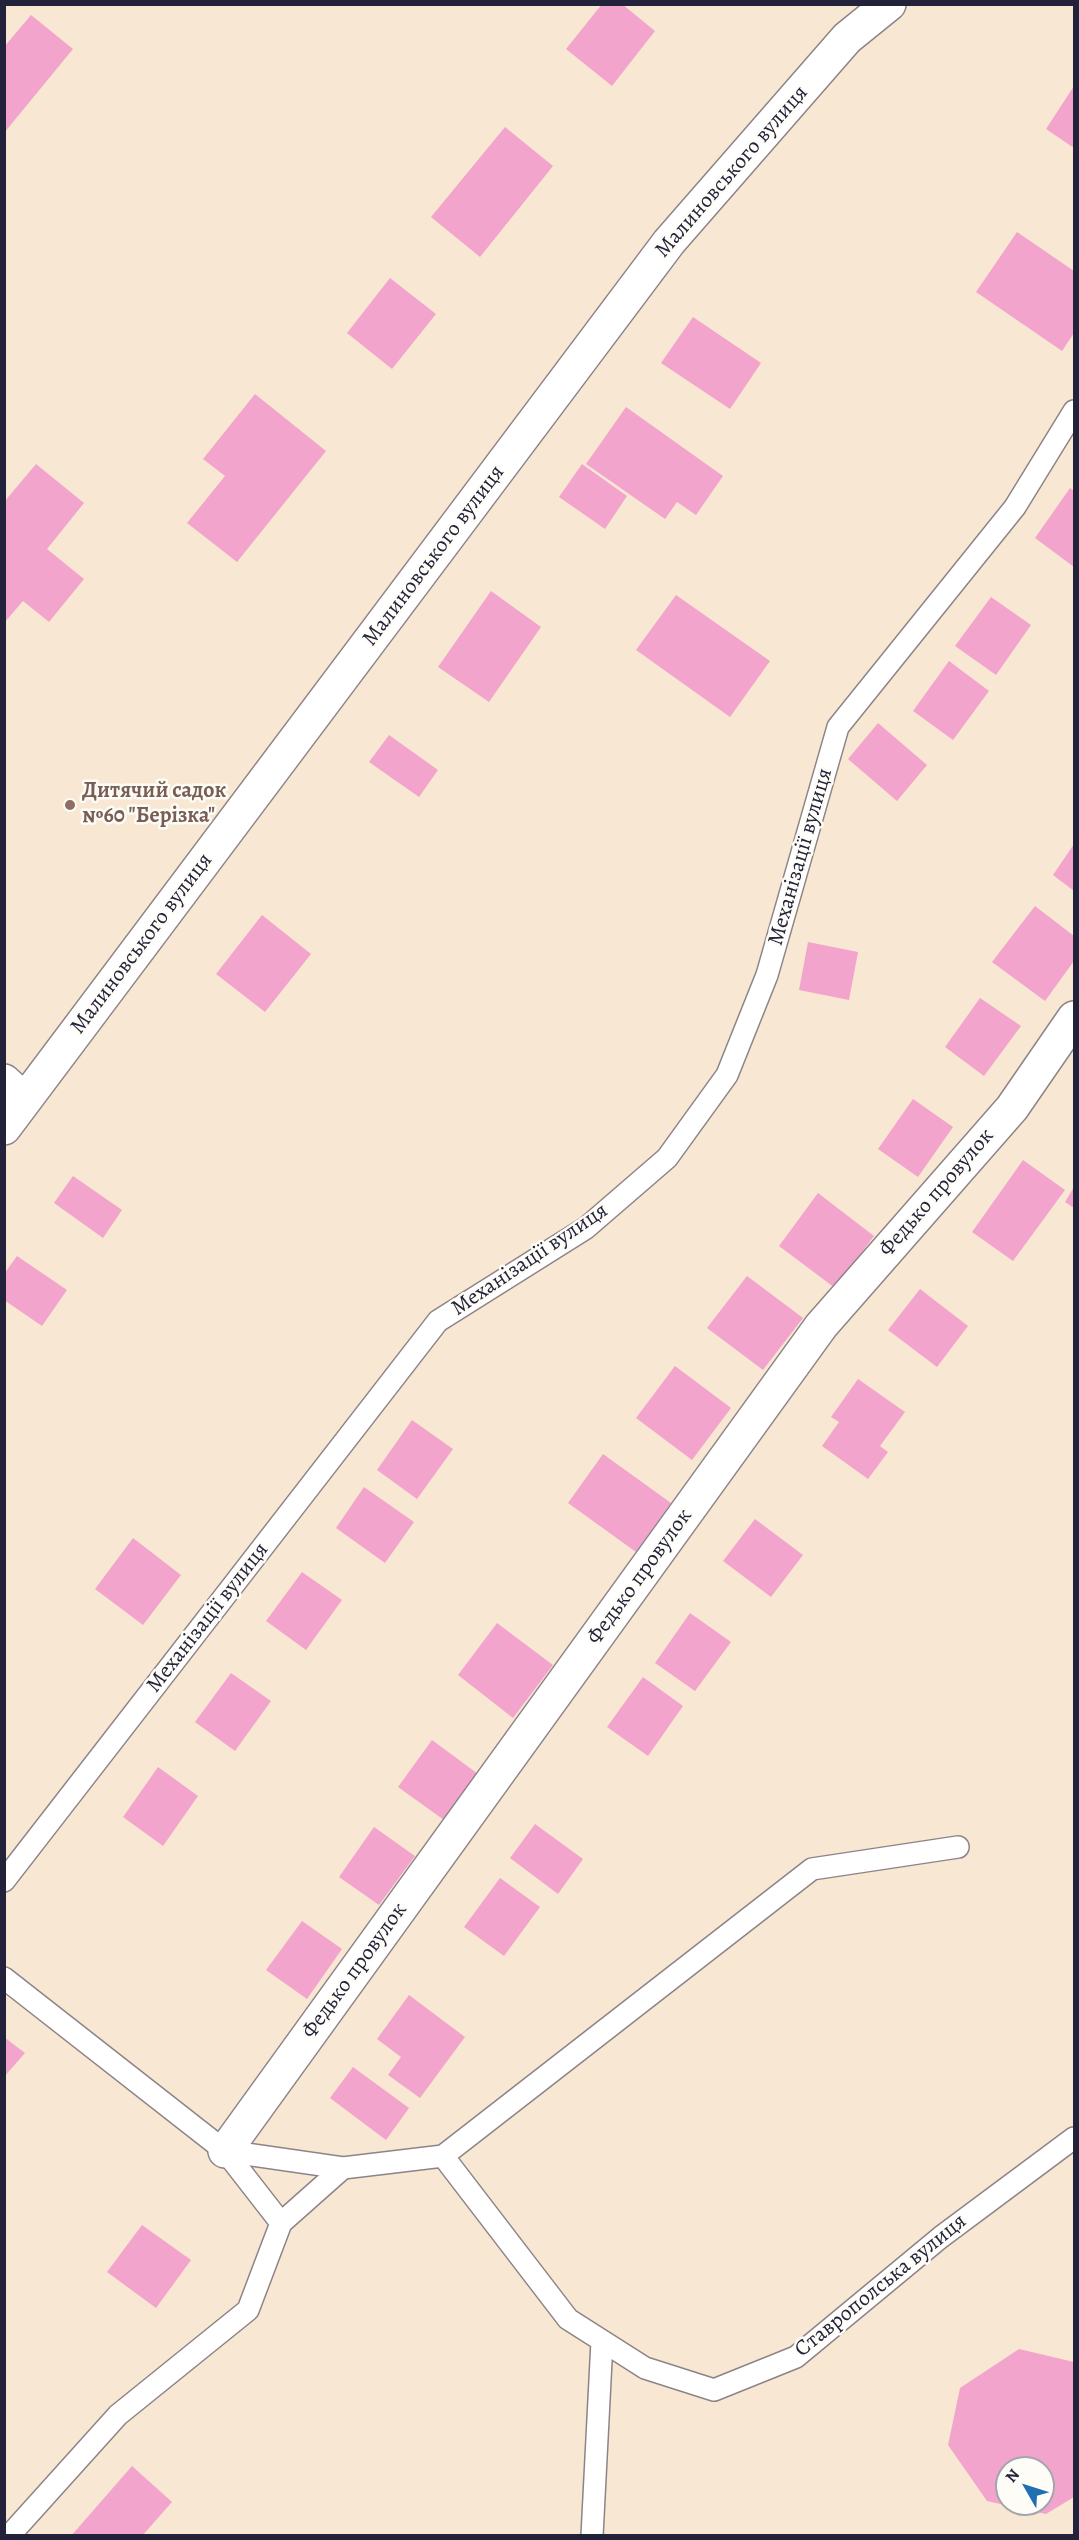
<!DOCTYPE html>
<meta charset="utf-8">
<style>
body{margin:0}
#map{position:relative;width:1079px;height:2540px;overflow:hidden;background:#f8e7d3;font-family:Alegreya,serif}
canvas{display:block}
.frame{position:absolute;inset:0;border:6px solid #22223b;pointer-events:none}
.north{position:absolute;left:995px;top:2456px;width:60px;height:60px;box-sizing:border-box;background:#fdfcf7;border:2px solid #a5a5ac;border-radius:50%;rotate:309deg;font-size:16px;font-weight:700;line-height:24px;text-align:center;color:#22223b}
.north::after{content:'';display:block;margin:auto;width:21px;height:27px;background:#1f6fb2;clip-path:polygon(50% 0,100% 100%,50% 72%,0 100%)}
</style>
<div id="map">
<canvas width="1079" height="2540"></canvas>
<div class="frame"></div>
<div class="north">N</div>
</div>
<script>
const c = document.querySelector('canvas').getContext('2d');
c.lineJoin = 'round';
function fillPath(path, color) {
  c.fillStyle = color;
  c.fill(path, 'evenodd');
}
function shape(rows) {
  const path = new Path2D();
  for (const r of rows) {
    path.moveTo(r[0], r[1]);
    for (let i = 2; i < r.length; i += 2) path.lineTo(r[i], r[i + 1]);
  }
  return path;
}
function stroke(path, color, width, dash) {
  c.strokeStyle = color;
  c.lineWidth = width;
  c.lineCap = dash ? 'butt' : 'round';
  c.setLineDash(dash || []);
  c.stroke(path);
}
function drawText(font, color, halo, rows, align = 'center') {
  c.font = font + ' Alegreya,serif';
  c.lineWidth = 5;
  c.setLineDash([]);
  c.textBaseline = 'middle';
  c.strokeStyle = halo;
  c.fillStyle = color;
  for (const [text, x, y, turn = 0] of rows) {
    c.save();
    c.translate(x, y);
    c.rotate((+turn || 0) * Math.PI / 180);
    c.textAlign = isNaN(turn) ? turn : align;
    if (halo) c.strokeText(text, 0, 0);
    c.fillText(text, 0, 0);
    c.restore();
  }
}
const building = shape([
 [602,4,622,4,655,31,612,86,566,49],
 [31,15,73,49,4,133,4,47],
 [1074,86,1074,148,1046,129],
 [505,127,553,166,480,257,431,217],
 [1017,232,1074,271,1074,333,1062,351,976,292],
 [390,278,436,314,392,369,347,333],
 [693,317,761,363,730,409,661,363],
 [255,394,326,451,237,562,187,523,225,476,203,459],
 [626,407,723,476,696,515,677,502,665,519,586,464],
 [36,464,84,503,47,549,84,579,49,622,23,601,4,623,4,502],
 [582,464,627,496,605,529,559,497],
 [1070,488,1074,491,1074,567,1035,538],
 [491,591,541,627,489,702,438,667],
 [676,595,770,661,730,717,636,650],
 [991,597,1031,625,996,675,955,646],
 [949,661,989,691,953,740,913,711],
 [878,723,927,765,897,801,848,759],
 [389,735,438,770,419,797,369,762],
 [1074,844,1074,891,1053,875],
 [1035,906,1074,936,1074,961,1045,1001,992,962],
 [262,915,311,954,265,1012,216,974],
 [808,942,858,952,849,1000,799,990],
 [980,998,1021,1026,984,1076,945,1047],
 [913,1099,953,1127,918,1177,878,1149],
 [1023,1160,1065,1190,1013,1261,972,1232],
 [73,1176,122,1210,103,1238,54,1203],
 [1074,1187,1074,1208,1065,1202],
 [818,1193,874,1236,835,1288,779,1246],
 [17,1256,67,1290,42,1326,4,1300,4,1274],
 [747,1276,803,1318,763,1370,707,1328],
 [920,1289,968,1326,937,1367,888,1330],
 [675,1366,731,1408,692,1460,636,1418],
 [858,1379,905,1412,880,1446,888,1452,868,1479,822,1446,839,1422,831,1417],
 [412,1420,453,1449,417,1499,377,1470],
 [603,1454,671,1503,636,1552,568,1503],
 [364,1487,414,1522,385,1563,336,1528],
 [755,1519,803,1555,771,1597,723,1561],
 [133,1538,181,1575,143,1625,95,1589],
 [302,1572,342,1600,306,1650,266,1621],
 [690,1613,731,1642,695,1691,655,1663],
 [497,1623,553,1665,513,1718,458,1675],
 [231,1673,271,1701,235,1751,195,1722],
 [643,1677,683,1706,648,1756,607,1727],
 [432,1740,478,1774,444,1820,398,1787],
 [158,1767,198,1796,163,1846,123,1817],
 [535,1824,583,1859,558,1894,510,1858],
 [374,1827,415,1856,379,1905,339,1877],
 [500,1878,540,1907,504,1956,464,1927],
 [302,1921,342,1949,307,1999,266,1970],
 [409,1995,465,2037,420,2098,388,2075,401,2057,377,2039],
 [4,2037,25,2053,4,2077],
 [353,2067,409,2108,386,2140,330,2098],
 [142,2225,191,2260,156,2308,107,2272],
 [1019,2349,1074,2362,1074,2497,1046,2514,987,2501,948,2445,960,2388],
 [1007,2468,1043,2468,1043,2504,1007,2504],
 [132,2466,172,2502,142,2536,71,2536]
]);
const lane = shape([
 [4,1881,438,1321,586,1228,667,1158,727,1075,767,975,838,727,1015,507,1074,411],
 [4,1978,225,2151,281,2223,248,2310,118,2415,9,2536],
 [225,2151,343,2168,443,2156,812,1869,958,1847],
 [443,2156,568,2319,645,2368,714,2390,796,2357,941,2237,1074,2138],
 [281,2223,343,2168],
 [592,2536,602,2341]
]);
const street = shape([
 [4,1081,25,1100],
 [4,1128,669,242,847,38,889,4],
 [225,2151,821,1326,1012,1108,1074,1018]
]);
const markers = [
 [70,805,6,"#8d6e63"]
];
const streetNames = [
 ["Малиновського вулиця",732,172,-49],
 ["Малиновського вулиця",434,556,-53],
 ["Механізації вулиця",801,857,-74],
 ["Малиновського вулиця",142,944,-53],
 ["Федько провулок",937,1193,-49],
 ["Механізації вулиця",530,1260,-34],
 ["Федько провулок",640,1577,-54],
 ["Механізації вулиця",208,1618,-52],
 ["Федько провулок",355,1971,-54],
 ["Ставрополська вулиця",881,2286,-39]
];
const educationNames = [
 ["Дитячий садок",82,792],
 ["№60 \"Берізка\"",82,817]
];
fillPath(building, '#f3a4cd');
stroke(lane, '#8d8487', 24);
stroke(street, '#8d8487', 36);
stroke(lane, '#fff', 21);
stroke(street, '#fff', 33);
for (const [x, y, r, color] of markers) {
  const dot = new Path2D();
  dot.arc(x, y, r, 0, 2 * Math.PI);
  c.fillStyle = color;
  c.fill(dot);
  stroke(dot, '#fdfcf7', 2);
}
drawText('22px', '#22223b', '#fdfcf7', streetNames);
drawText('bold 22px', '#785e54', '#fdfcf7', educationNames, 'left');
</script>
